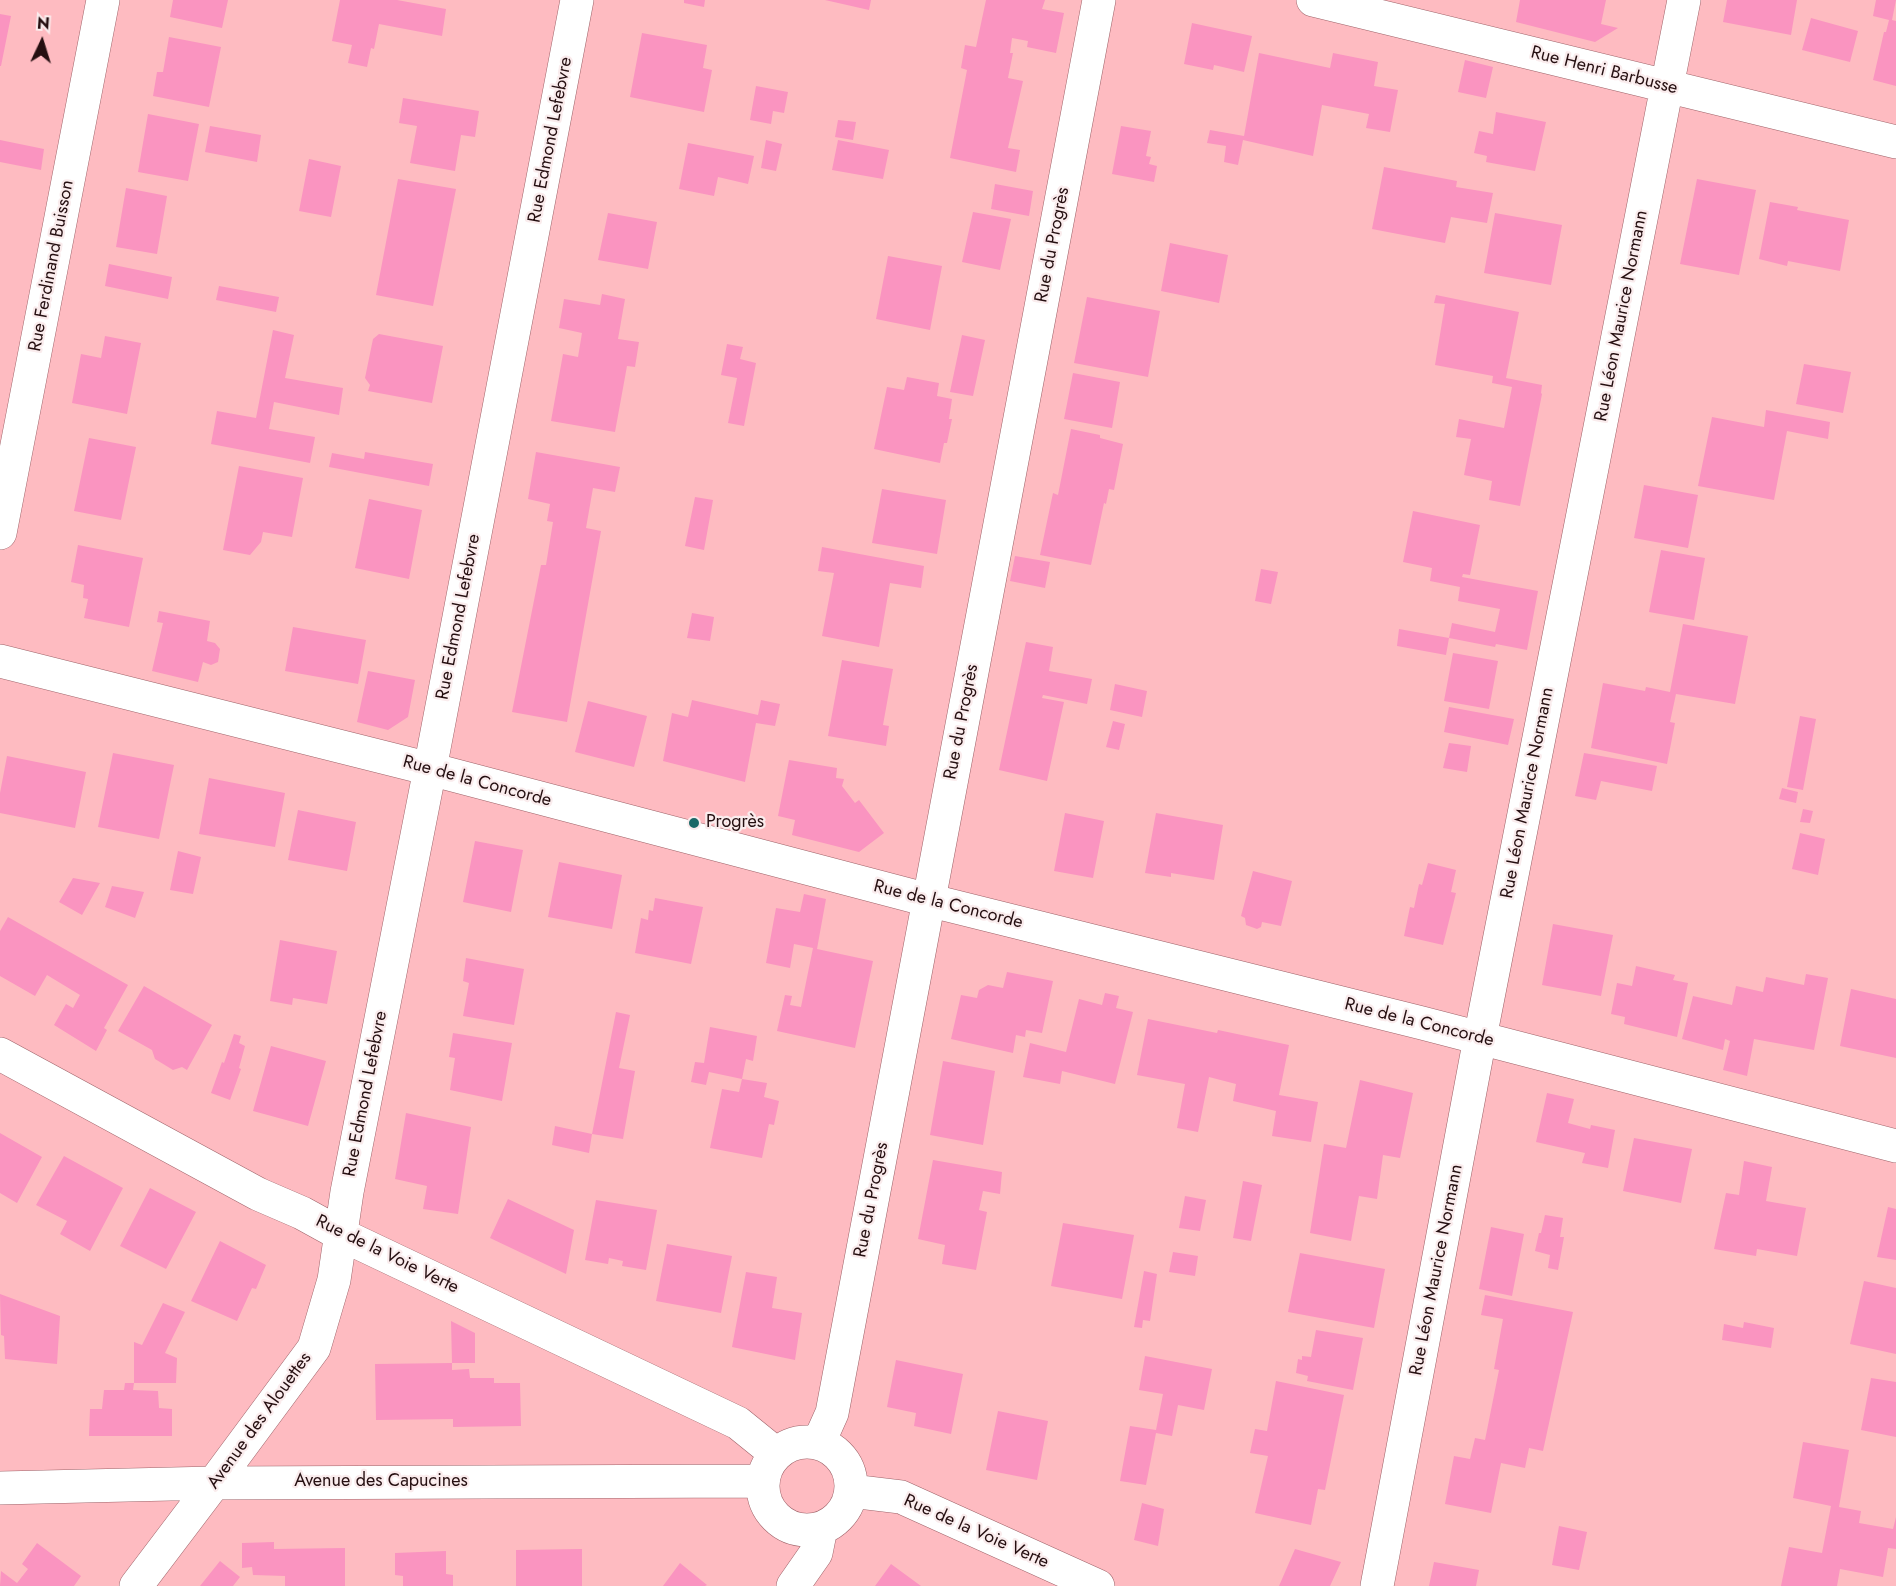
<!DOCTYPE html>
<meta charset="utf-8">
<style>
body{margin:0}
#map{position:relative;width:1896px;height:1586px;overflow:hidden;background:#febbc1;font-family:Jost,sans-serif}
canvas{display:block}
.north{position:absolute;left:12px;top:12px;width:60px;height:60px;-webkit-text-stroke:4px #faeced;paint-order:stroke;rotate:4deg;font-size:16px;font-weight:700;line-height:24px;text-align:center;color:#250f11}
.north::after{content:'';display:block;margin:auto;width:21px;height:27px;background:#250f11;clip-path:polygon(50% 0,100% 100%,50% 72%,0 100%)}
</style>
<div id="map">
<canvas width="1896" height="1586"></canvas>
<div class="north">N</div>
</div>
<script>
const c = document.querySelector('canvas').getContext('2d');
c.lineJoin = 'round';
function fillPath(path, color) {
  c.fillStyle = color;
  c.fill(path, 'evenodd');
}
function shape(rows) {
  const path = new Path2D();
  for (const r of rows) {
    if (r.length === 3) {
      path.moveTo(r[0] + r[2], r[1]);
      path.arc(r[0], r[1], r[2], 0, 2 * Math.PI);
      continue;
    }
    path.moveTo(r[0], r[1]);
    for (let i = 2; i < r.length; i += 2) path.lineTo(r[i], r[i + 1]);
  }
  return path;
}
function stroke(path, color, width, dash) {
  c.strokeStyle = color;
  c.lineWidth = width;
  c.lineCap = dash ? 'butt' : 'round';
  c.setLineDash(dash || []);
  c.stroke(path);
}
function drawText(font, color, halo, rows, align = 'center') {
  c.font = font + ' Jost,sans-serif';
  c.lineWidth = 4.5;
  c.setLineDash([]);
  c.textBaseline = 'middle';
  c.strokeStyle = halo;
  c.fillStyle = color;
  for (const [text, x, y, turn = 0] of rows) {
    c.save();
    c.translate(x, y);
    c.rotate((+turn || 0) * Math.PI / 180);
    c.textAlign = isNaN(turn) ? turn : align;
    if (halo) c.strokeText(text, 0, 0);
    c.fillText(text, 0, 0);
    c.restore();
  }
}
const building = shape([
 [173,0,228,0,222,28,170,17],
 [340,0,397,0,446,9,442,36,379,24,374,49,371,48,367,67,348,63,352,45,332,41],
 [684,0,705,0,704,7,684,3],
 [825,0,871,0,869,10],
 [986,0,1045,0,1042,9,1064,13,1056,53,1027,47,1028,41,1012,38,1010,53,1013,53,1008,78,1023,81,1008,148,1020,150,1016,172,950,158,967,70,961,68,965,45,976,47],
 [1520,0,1606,0,1601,24,1618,28,1595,42,1516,22],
 [1727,0,1797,0,1791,35,1723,22],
 [1876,0,1896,0,1892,20,1896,21,1896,86,1873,80,1884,32,1886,32,1889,20,1873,16],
 [0,14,11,16,1,66,0,66],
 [1811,18,1858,31,1850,62,1802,50],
 [1192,23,1252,36,1244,72,1214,65,1213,70,1184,64],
 [642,33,707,45,703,68,712,70,704,112,630,97],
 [169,37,221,47,209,107,153,96,157,72,163,72],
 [1259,53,1330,68,1333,53,1378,62,1374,86,1398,90,1390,132,1366,128,1369,114,1322,105,1313,156,1243,140,1238,165,1224,162,1226,146,1207,143,1210,130,1244,136],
 [1465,60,1493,67,1486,98,1458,92],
 [756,86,788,92,784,113,773,111,771,124,750,120],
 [403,98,479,111,475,137,461,135,455,171,410,163,417,126,399,123],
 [1496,112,1546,122,1535,171,1486,162,1487,156,1474,153,1479,131,1493,134],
 [148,114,199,124,188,181,138,172],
 [838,120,856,122,853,140,835,137],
 [210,126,261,135,257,162,205,152],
 [1121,126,1151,131,1146,156,1151,157,1149,164,1157,166,1154,182,1112,174],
 [0,140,44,149,41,170,0,162],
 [766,140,782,144,776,171,761,168],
 [838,140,889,150,883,179,832,170],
 [688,143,754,156,748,184,718,177,714,196,679,189],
 [309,159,341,166,331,217,299,211],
 [1384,167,1457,181,1456,187,1493,193,1487,223,1451,217,1445,243,1372,229],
 [398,179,456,189,433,306,376,295],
 [1697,179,1756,190,1739,275,1680,264],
 [995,184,1033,191,1029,216,991,209],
 [126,188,167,196,157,254,116,247],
 [1770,202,1798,207,1797,210,1849,220,1840,271,1788,261,1787,266,1759,259],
 [973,212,1011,219,1000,270,962,262],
 [608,213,657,222,648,269,598,260],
 [1495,213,1562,225,1551,285,1484,273],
 [1170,243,1228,255,1219,303,1161,291],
 [888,256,942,266,930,330,876,319],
 [109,264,172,277,168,299,105,286],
 [219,286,279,297,276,312,216,300],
 [602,294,625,299,618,339,639,342,635,367,627,366,615,432,551,421,563,354,578,357,582,333,559,328,564,299,600,305],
 [1436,295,1519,312,1506,378,1542,385,1541,393,1542,394,1520,506,1489,500,1492,481,1464,475,1471,439,1456,437,1459,419,1504,428,1512,387,1492,383,1493,376,1435,365,1445,304,1434,303],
 [1087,297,1160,311,1148,377,1074,363],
 [273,330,294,335,285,378,343,388,339,415,274,402,269,429,315,437,310,463,211,444,217,411,256,418],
 [379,334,443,346,432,403,368,391,370,385,365,378,373,339],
 [962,335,985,340,973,396,950,392],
 [105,336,141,343,127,414,72,403,81,354,101,358],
 [727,344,743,347,740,359,756,363,744,426,728,423,737,378,721,375],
 [1804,364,1851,372,1843,413,1796,404],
 [1073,373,1120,382,1112,428,1064,419],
 [907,377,939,383,937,396,952,399,949,419,952,419,947,443,944,443,940,463,874,449,887,387,904,390],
 [1766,410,1830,422,1828,439,1787,431,1774,500,1698,486,1712,417,1764,427],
 [1071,429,1100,435,1100,438,1123,444,1114,490,1109,489,1106,504,1104,503,1091,565,1040,555,1053,493,1058,495],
 [89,438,136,447,121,520,74,511],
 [365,452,433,464,429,486,329,467,332,453,364,459],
 [536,452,620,467,615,492,593,488,586,528,601,531,567,722,512,712,541,565,546,565,553,522,547,521,550,504,528,499],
 [239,466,303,478,292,537,263,532,261,542,250,555,223,550],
 [1644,485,1698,495,1688,548,1634,538],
 [882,489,946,500,937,554,872,543],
 [695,497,713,500,704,550,685,546],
 [369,499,422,510,409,579,355,568],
 [1413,511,1480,525,1470,575,1463,574,1462,577,1538,591,1527,650,1496,644,1495,647,1449,638,1452,623,1495,632,1500,609,1458,601,1460,587,1430,581,1432,568,1403,562],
 [78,545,143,558,129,627,84,618,88,599,83,598,84,585,71,582],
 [822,547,924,566,921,588,890,583,879,647,822,636,834,573,818,571],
 [1661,550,1705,558,1694,620,1649,612],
 [1015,556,1050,562,1045,588,1010,581],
 [1261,569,1278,572,1271,604,1255,601],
 [159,611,210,621,207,641,215,643,220,649,218,662,211,665,203,662,198,682,152,671,163,623,157,622],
 [692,613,714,617,710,641,687,638],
 [1683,624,1748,636,1735,704,1676,694,1670,722,1675,723,1667,764,1591,748,1603,683,1645,691,1646,687,1670,692],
 [293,627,366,640,358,684,285,671],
 [1399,629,1449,638,1446,655,1397,646],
 [1026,642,1053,647,1049,671,1092,679,1087,704,1043,695,1042,698,1064,702,1047,781,999,770],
 [1453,653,1498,661,1489,709,1444,701],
 [842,660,893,669,883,725,889,726,886,746,828,736],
 [368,671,415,680,408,717,388,730,357,722],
 [1115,684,1147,691,1142,717,1110,710],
 [692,700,758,715,761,700,780,704,775,726,756,723,745,782,663,761,672,713,688,717],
 [588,701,647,716,634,767,575,752],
 [1449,707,1514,719,1508,745,1444,732],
 [1800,716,1816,719,1803,790,1787,787],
 [1113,721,1125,724,1119,750,1106,747],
 [1449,743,1471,746,1467,772,1443,768],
 [113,753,174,765,159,839,98,827],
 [1584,753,1657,766,1652,791,1601,781,1596,800,1575,796],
 [7,756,86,772,75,828,0,813,0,793],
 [789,760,837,768,836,778,844,779,842,786,855,803,859,800,884,833,859,852,792,835,795,820,778,816],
 [209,778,285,793,275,847,199,834],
 [1782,788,1798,792,1796,803,1779,799],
 [1803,809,1813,811,1810,823,1800,822],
 [298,810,356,822,347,871,288,860],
 [1065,813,1104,821,1093,878,1054,871],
 [1156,813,1223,825,1214,880,1171,873,1171,877,1145,873],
 [1800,833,1825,839,1818,875,1792,869],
 [475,841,523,850,511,912,463,902],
 [178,851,201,857,193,894,170,890],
 [559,862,622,875,612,929,548,917],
 [1428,863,1456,870,1451,892,1456,893,1443,945,1404,936,1410,907,1414,908,1419,884,1422,885],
 [1253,871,1292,881,1281,926,1262,922,1261,927,1257,929,1246,925,1245,918,1241,916],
 [73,878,100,883,82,915,59,902],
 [112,886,144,892,135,918,105,907],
 [804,894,826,899,817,949,873,961,855,1048,777,1031,785,995,792,996,790,1005,801,1007,813,948,794,944,790,968,766,963,776,908,800,912],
 [655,898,703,907,691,964,635,953,641,918,648,920,649,910,653,911],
 [8,917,128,985,104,1028,107,1030,96,1051,54,1025,66,1004,73,1008,80,995,47,975,35,996,0,976,0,931],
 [1553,924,1613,935,1601,996,1542,985],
 [280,940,337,951,327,1004,293,998,292,1005,270,1001],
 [466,958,524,969,514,1025,463,1016,469,983,463,981],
 [1636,966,1675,975,1673,980,1688,983,1677,1037,1624,1024,1625,1017,1611,1014,1617,983,1632,986],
 [1007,972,1053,981,1042,1033,1026,1030,1025,1037,1016,1035,1013,1053,951,1039,961,995,977,998,979,990,988,985,1003,988],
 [1806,974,1828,978,1814,1050,1754,1039,1747,1076,1723,1070,1730,1041,1725,1039,1723,1050,1682,1039,1693,996,1732,1005,1736,986,1763,992,1766,977,1804,985],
 [144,986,212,1025,187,1070,182,1067,173,1070,155,1059,152,1050,118,1031],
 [1851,989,1896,999,1896,1058,1840,1046],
 [1105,993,1119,996,1116,1008,1133,1012,1115,1084,1062,1071,1060,1084,1023,1077,1030,1043,1066,1052,1079,999,1102,1005],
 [616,1012,630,1015,619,1068,635,1071,623,1139,592,1134],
 [1148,1019,1217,1033,1218,1030,1289,1045,1279,1095,1318,1102,1311,1142,1272,1136,1276,1111,1233,1101,1236,1084,1209,1077,1198,1132,1177,1128,1185,1084,1137,1075],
 [710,1027,757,1036,753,1061,746,1059,742,1079,709,1072,706,1085,691,1082,695,1062,704,1063],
 [453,1033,512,1043,502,1101,450,1090,455,1058,449,1057],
 [234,1034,241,1036,239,1043,245,1046,239,1068,241,1069,230,1100,211,1093,222,1062,224,1063],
 [271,1046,326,1061,308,1126,253,1111],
 [943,1061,995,1071,983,1145,930,1135],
 [742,1079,767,1083,764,1097,779,1101,774,1125,769,1124,762,1158,710,1148,722,1089,739,1092],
 [1360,1080,1413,1093,1400,1158,1383,1155,1377,1199,1359,1196,1351,1241,1310,1233,1324,1144,1346,1148],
 [1547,1093,1574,1099,1568,1123,1590,1129,1591,1125,1615,1130,1608,1168,1582,1163,1585,1153,1536,1142],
 [406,1113,471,1127,458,1214,423,1209,427,1186,395,1179],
 [555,1126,592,1134,589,1153,552,1145],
 [0,1133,42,1157,17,1203,0,1193],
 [1634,1138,1692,1149,1681,1203,1623,1191],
 [64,1156,123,1188,90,1251,60,1234,67,1221,36,1205],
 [933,1160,1002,1172,1000,1194,983,1191,979,1210,987,1212,976,1270,942,1264,945,1245,918,1239],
 [1744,1161,1772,1167,1766,1201,1806,1208,1797,1256,1757,1249,1756,1256,1714,1249,1726,1193,1739,1195],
 [1243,1181,1262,1185,1251,1241,1233,1238],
 [150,1188,196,1212,166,1269,120,1246],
 [1185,1196,1206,1200,1200,1231,1179,1228],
 [508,1199,574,1230,566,1274,490,1238],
 [596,1200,657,1210,646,1270,622,1266,623,1261,609,1258,608,1264,585,1260],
 [1888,1207,1896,1209,1896,1260,1877,1257],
 [1545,1215,1563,1218,1560,1237,1564,1237,1558,1270,1548,1268,1550,1255,1535,1251,1539,1233,1541,1233],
 [1063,1223,1134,1235,1122,1299,1051,1286],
 [1491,1227,1524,1234,1512,1296,1479,1289],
 [220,1241,266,1265,256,1289,252,1288,237,1321,191,1301],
 [667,1244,732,1256,721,1313,656,1301],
 [1173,1252,1198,1256,1195,1276,1169,1272],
 [1300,1253,1385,1269,1374,1328,1288,1312],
 [1144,1271,1157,1274,1150,1321,1143,1320,1142,1328,1134,1327],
 [746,1272,777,1277,772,1308,802,1313,795,1360,732,1347],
 [1864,1281,1896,1288,1896,1354,1850,1344],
 [0,1294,60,1316,57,1364,5,1359,4,1336,1,1335],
 [1485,1295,1573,1312,1543,1451,1529,1448,1525,1468,1501,1463,1491,1513,1445,1504,1454,1456,1470,1459,1475,1438,1485,1440,1499,1370,1494,1369,1503,1319,1481,1315],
 [163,1303,185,1312,165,1353,177,1358,176,1383,134,1383,134,1342,142,1345],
 [451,1321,475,1333,475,1363,452,1363],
 [1744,1322,1774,1328,1771,1348,1722,1340,1724,1324,1743,1328],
 [1316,1330,1363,1338,1353,1390,1307,1381,1308,1376,1296,1373,1298,1359,1302,1360,1302,1356,1311,1357],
 [1145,1356,1212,1369,1204,1410,1178,1405,1172,1436,1156,1433,1146,1485,1120,1481,1130,1426,1156,1430,1163,1394,1139,1390],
 [896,1360,963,1374,951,1434,914,1426,916,1413,887,1407],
 [452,1363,452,1370,469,1369,470,1378,494,1378,494,1383,520,1383,521,1426,453,1427,453,1419,376,1420,375,1364],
 [1871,1378,1896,1382,1896,1437,1861,1430],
 [1276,1381,1344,1395,1325,1490,1318,1489,1311,1525,1255,1513,1268,1456,1250,1453,1255,1429,1267,1431],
 [125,1383,134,1383,133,1390,158,1391,159,1408,172,1409,172,1436,89,1436,90,1409,102,1409,104,1390,124,1390],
 [998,1411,1048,1421,1037,1480,986,1470],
 [1803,1442,1849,1450,1839,1507,1861,1511,1859,1523,1893,1529,1896,1517,1896,1549,1888,1548,1883,1577,1840,1569,1837,1586,1781,1586,1789,1547,1822,1553,1831,1506,1793,1498],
 [1142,1503,1164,1509,1158,1546,1134,1540],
 [1559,1526,1587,1532,1579,1570,1552,1565],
 [274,1542,274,1549,345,1548,345,1586,285,1586,285,1576,253,1575,252,1567,242,1568,242,1543],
 [37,1543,81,1576,74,1586,0,1586,1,1571,17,1583,28,1569,22,1564],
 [582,1549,582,1586,516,1586,516,1550],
 [1295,1549,1341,1562,1330,1586,1279,1586],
 [446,1551,446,1574,453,1575,453,1586,403,1586,403,1576,395,1575,395,1553],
 [220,1561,240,1577,233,1586,200,1586],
 [1434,1562,1479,1570,1476,1586,1429,1586],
 [680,1563,707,1585,705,1586,663,1586],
 [891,1564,921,1586,875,1586]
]);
const minor = shape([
 [1313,0,1896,142],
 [0,533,103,0],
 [0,661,430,769,928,900,1422,1023,1896,1146],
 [0,1054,258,1194,302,1213,342,1235,738,1423,775,1453],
 [807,1486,44],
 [819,1442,832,1413,1099,0],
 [0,1488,214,1483,762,1481],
 [851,1491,901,1497,1098,1586],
 [136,1586,214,1483,314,1348,334,1280,347,1192,430,769,577,0],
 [793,1586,816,1553,821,1528],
 [1377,1586,1480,1038,1684,0]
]);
const markers = [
 [694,823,6,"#1b6867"]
];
const streetNames = [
 ["Rue Henri Barbusse",1604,71,14],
 ["Rue Edmond Lefebvre",551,140,-79],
 ["Rue du Progrès",1053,245,-79],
 ["Rue Ferdinand Buisson",52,266,-79],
 ["Rue Léon Maurice Normann",1622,316,-79],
 ["Rue Edmond Lefebvre",459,617,-79],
 ["Rue du Progrès",962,722,-79],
 ["Rue de la Concorde",477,782,15],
 ["Rue Léon Maurice Normann",1528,793,-79],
 ["Rue de la Concorde",948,905,14],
 ["Rue de la Concorde",1419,1023,14],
 ["Rue Edmond Lefebvre",366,1094,-79],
 ["Rue du Progrès",872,1200,-79],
 ["Rue de la Voie Verte",387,1255,26],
 ["Rue Léon Maurice Normann",1437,1270,-79],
 ["Avenue des Alouettes",260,1421,-54],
 ["Avenue des Capucines",381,1482],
 ["Rue de la Voie Verte",976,1532,24]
];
const poiNames = [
 ["Progrès",706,823]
];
fillPath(building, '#fa94c0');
stroke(minor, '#9e6369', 34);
stroke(minor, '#fff', 33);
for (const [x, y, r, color] of markers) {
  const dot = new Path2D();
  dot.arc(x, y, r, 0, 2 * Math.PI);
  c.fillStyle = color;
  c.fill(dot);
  stroke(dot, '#faeced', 2);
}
drawText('18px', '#250f11', '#faeced', streetNames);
drawText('18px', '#250f11', '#faeced', poiNames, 'left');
</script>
